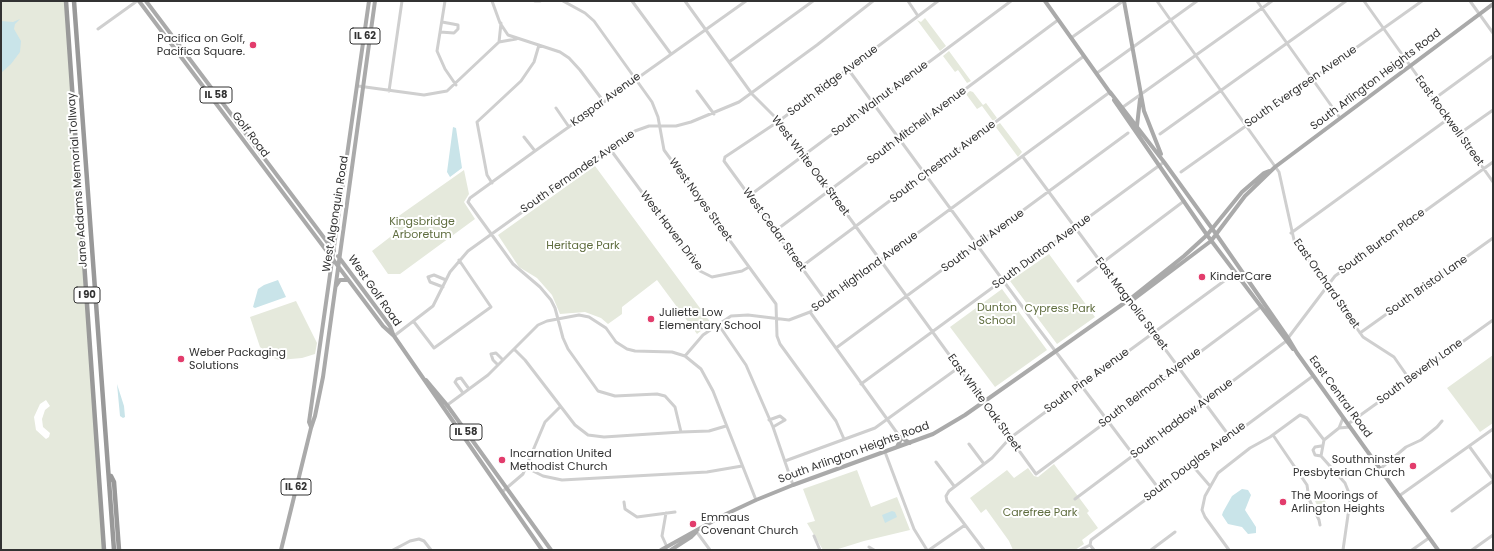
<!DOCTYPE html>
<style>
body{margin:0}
#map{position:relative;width:1494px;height:551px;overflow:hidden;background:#fff;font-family:Poppins,sans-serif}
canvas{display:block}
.frame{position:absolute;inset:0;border:2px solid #323232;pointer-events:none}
</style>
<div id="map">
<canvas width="1494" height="551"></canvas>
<div class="frame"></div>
</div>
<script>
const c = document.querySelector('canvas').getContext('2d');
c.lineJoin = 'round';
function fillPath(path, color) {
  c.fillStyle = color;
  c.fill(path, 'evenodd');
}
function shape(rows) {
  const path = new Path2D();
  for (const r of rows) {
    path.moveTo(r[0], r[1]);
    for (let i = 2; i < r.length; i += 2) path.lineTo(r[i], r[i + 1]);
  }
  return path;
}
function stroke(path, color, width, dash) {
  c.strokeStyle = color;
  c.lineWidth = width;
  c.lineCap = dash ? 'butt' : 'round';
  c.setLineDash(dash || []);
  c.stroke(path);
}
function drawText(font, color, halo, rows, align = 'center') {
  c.font = font + ' Poppins,sans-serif';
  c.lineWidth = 4;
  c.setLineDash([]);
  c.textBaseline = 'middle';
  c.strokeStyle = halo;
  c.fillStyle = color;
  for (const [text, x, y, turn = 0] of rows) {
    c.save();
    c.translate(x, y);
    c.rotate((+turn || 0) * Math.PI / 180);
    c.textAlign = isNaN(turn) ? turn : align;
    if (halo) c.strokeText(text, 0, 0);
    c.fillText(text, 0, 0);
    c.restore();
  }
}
const green = shape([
 [1,1,66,1,104,550,1,550],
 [46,400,50,406,45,410,42,419,43,427,50,433,49,437,46,439,36,430,34,417,40,404],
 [925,18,946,46,940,51,917,20,921,22],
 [949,51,971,81,967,83,958,70,955,72,943,56],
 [970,91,973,92,983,105,986,103,997,118,993,121,982,106,977,109,966,94],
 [1000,123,1022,152,1018,157,995,126],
 [595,166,711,323,697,334,657,280,622,307,622,314,608,324,601,318,585,312,560,314,552,295,537,278,519,267,498,235],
 [464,170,469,194,464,202,475,219,400,274,388,274,372,251,394,234,393,220],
 [1049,254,1095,317,1057,344,1010,281],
 [1002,289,1047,350,995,387,950,327],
 [296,301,317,343,315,354,302,358,279,360,271,357,260,347,250,317],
 [1493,355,1493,423,1480,432,1447,388],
 [1054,464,1089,511,1087,513,1098,528,1082,540,1084,544,1075,550,1013,550,1009,541,986,509,981,513,970,498,1007,470,1014,478,1028,468,1034,476,1038,477],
 [857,470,871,507,897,497,910,530,864,541,835,550,823,550,807,523,815,521,803,489],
 [1320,492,1328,506,1320,511,1313,497]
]);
const water = shape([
 [20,19,15,24,14,29,21,41,20,52,11,64,1,73,1,21,13,22],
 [453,127,456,128,462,168,450,177,447,172],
 [278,280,286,297,255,308,253,307,258,289,264,285],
 [117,384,124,406,125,417,123,418,120,416],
 [1242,489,1248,490,1251,495,1245,510,1256,527,1256,533,1248,534,1242,527,1228,524,1222,515,1223,512,1232,496],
 [892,511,895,512,897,517,885,523,882,515]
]);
const minor = shape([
 [445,1,437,51,445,69,456,85],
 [492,1,500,23,508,35,560,52,569,58,580,70,604,102],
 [535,1,540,1],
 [563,1,585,13,594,21,652,102,658,117,664,150,776,304,777,336,780,344,836,421,844,439],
 [632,1,671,54],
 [685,1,752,94,779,121,1036,474,1262,306],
 [908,1,918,16],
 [1157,1,1279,172,1294,240,1363,337,1394,357,1410,380],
 [1257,1,1340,118],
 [1364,1,1493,182],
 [1470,1,1493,33],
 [98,29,137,1],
 [440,32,454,33,458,29,458,25,453,24,442,22],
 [1071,38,1123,1],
 [499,42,516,39],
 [729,62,813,1],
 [848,69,1035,324,1159,489],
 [1097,73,1197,1],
 [358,86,424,95,447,91,499,42,501,23],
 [389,91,402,1],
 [697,91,714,114],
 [1434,99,1493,56],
 [1123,107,1272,1],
 [556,108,569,127],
 [1160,134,1346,1],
 [1459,134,1493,110],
 [524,137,535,151],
 [610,149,700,271,712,277,742,271,749,267],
 [725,157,779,121,938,1],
 [725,157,724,161,826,301],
 [1023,157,1230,437],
 [1181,172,1422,1],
 [492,183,487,175,477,122,521,81,534,62,539,45],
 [749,196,1011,1],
 [775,231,1058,20],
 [1291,233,1448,119],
 [801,267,1084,56],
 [1078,281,1184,201],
 [443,287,430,282,428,277,434,275,446,280],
 [810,312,900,437],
 [414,322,434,348,491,307,459,260],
 [718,324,746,365,773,427,793,485],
 [1360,333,1493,238],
 [394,336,433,306,450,272,468,251,635,131,649,126,676,126,691,122,739,102,817,45,873,1],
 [836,348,1128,133],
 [514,349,525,360,575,425,588,435,604,437,681,432,709,431,726,426],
 [685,356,703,335,731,316,748,315,789,320,810,312,1110,92],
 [498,365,493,360,491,354,496,353,503,360],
 [861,384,1164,162],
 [463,393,455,382,457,379,461,378,469,389],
 [446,406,488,375,538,325,547,321,579,315,589,317,606,328,616,342,627,349,635,351,672,352,685,356,701,369,713,391,756,500],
 [1343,418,1339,428,1324,440,1321,456,1345,483,1349,493,1350,501,1343,550],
 [769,420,780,416,785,420,773,427],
 [1348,424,1493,320],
 [1339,428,1350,427],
 [681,432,675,407,665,396,657,394,615,396,598,391,568,349,563,338,555,308,551,300,540,287,513,264,468,202,470,198,535,151,746,1],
 [1273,435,1307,485,1309,499,1319,520,1320,525],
 [969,444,984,464],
 [1469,446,1493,479],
 [885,452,914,529,927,550],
 [1321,456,1315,455,1313,450,1315,447,1321,446],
 [785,461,875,428,958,368],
 [936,462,954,486],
 [1192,465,1210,486],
 [527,468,543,476,562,480,707,472,742,466],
 [1380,469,1406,447,1421,440,1437,427,1442,421],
 [502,492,523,474,545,422,560,407],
 [1399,496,1493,429],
 [1075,499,1285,342,1335,276,1493,162],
 [624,502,625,509,637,517,675,512],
 [1452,511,1493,481],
 [666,513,662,536,667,547],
 [696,531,710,550],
 [814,536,820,550],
 [1090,545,1094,550],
 [869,547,874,550],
 [393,550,410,541,419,539,424,541,431,550],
 [929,550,965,525],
 [984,550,947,501,946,496,949,491,992,458,1010,438,1235,273],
 [1080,550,1090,545,1091,540,1313,376],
 [1151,550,1175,532],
 [1229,550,1205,517,1202,510,1205,496,1218,473,1250,448,1270,437,1300,415,1307,418,1324,440],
 [1412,550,1429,538],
 [1472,550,1493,535]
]);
const major = shape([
 [139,1,383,326,394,336,542,550],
 [146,1,334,251],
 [1045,1,1111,94],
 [1124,1,1144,111,1161,154],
 [1110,92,1164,162,1216,234,1288,338,1297,353,1438,550],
 [1114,100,1207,235,1293,349],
 [1137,126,1140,99],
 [338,256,390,326,393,334],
 [336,286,340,280,348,280],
 [1130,299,1134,299,1211,241,1245,196,1275,167,1493,4],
 [426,380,447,405,551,550],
 [311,427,309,422,369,1],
 [900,437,910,443],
 [897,447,900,441,900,437],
 [281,550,311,428,315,416,323,377,375,1],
 [661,550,724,515,756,500,793,485,933,434,965,415,1130,299,1184,256,1207,235,1242,192,1264,173,1269,171],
 [671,550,691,537,696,532]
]);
const highway = shape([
 [66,1,104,550],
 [74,1,114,550],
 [111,476,114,482,119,550]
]);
const markers = [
 [253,45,4,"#e23c6c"],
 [1202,277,4,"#e23c6c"],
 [651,319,4,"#e23c6c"],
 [181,359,4,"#e23c6c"],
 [502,460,4,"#e23c6c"],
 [1413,466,4,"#e23c6c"],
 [1283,502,4,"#e23c6c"],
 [693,524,4,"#e23c6c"]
];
const shields = [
 [365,36,30],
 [216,95,32],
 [87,295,26],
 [466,432,32],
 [296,487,30]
];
const shieldNames = [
 ["IL 62",365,36],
 ["IL 58",216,95],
 ["I 90",87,295],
 ["IL 58",466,432],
 ["IL 62",296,487]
];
const poiNames = [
 ["Pacifica on Golf,",245,39,"right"],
 ["Pacifica Square.",245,52,"right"],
 ["KinderCare",1210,277],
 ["Juliette Low",659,313],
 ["Elementary School",659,326],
 ["Weber Packaging",189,353],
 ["Solutions",189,366],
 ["Incarnation United",510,454],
 ["Methodist Church",510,467],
 ["Southminster",1405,460,"right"],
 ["Presbyterian Church",1405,473,"right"],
 ["The Moorings of",1291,496],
 ["Arlington Heights",1291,509],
 ["Emmaus",701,518],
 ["Covenant Church",701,531]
];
const streetNames = [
 ["South Arlington Heights Road",1376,80,-37],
 ["South Ridge Avenue",833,81,-37],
 ["South Evergreen Avenue",1301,87,-35],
 ["South Walnut Avenue",880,99,-37],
 ["Kaspar Avenue",606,100,-36],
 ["East Rockwell Street",1449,121,54],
 ["South Mitchell Avenue",917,126,-37],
 ["Golf Road",250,135,53],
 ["South Chestnut Avenue",943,162,-37],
 ["West White Oak Street",810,166,53],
 ["South Fernandez Avenue",578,172,-35],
 ["Jane Addams Memorial Tollway",78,180,-94],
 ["West Noyes Street",700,200,54],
 ["West Algonquin Road",336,214,-81],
 ["West Cedar Street",774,230,54],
 ["West Haven Drive",671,231,53],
 ["South Vail Avenue",983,241,-36],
 ["South Burton Place",1382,242,-36],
 ["South Dunton Avenue",1042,252,-36],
 ["South Highland Avenue",865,272,-36],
 ["East Orchard Street",1326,284,55],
 ["South Bristol Lane",1427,286,-35],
 ["West Golf Road",374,291,55],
 ["East Magnolia Street",1131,304,53],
 ["South Beverly Lane",1420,372,-36],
 ["South Pine Avenue",1087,381,-36],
 ["South Belmont Avenue",1150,388,-37],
 ["East Central Road",1340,397,54],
 ["East White Oak Street",984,403,54],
 ["South Haddow Avenue",1182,419,-37],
 ["South Arlington Heights Road",854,453,-20],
 ["South Douglas Avenue",1195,462,-37]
];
const parkNames = [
 ["Kingsbridge",422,222],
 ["Arboretum",422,235],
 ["Heritage Park",583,246],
 ["Dunton",997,308],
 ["School",997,321],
 ["Cypress Park",1060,309],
 ["Carefree Park",1040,513]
];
fillPath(green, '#e5e9dc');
fillPath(water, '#c9e4e9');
stroke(minor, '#cfcfcf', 3);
stroke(major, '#aaa', 4);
stroke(highway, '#999', 4.5);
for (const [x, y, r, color] of markers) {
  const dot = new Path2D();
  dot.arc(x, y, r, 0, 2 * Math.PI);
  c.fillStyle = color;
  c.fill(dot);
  stroke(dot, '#fff', 1.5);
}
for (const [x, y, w] of shields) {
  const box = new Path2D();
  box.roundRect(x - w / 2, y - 8, w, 16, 3);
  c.fillStyle = '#fff';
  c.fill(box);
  stroke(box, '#323232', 1);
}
drawText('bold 10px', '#323232', null, shieldNames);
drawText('11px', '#323232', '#fff', poiNames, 'left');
drawText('11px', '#323232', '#fff', streetNames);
drawText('11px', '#606e40', '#fff', parkNames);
</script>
